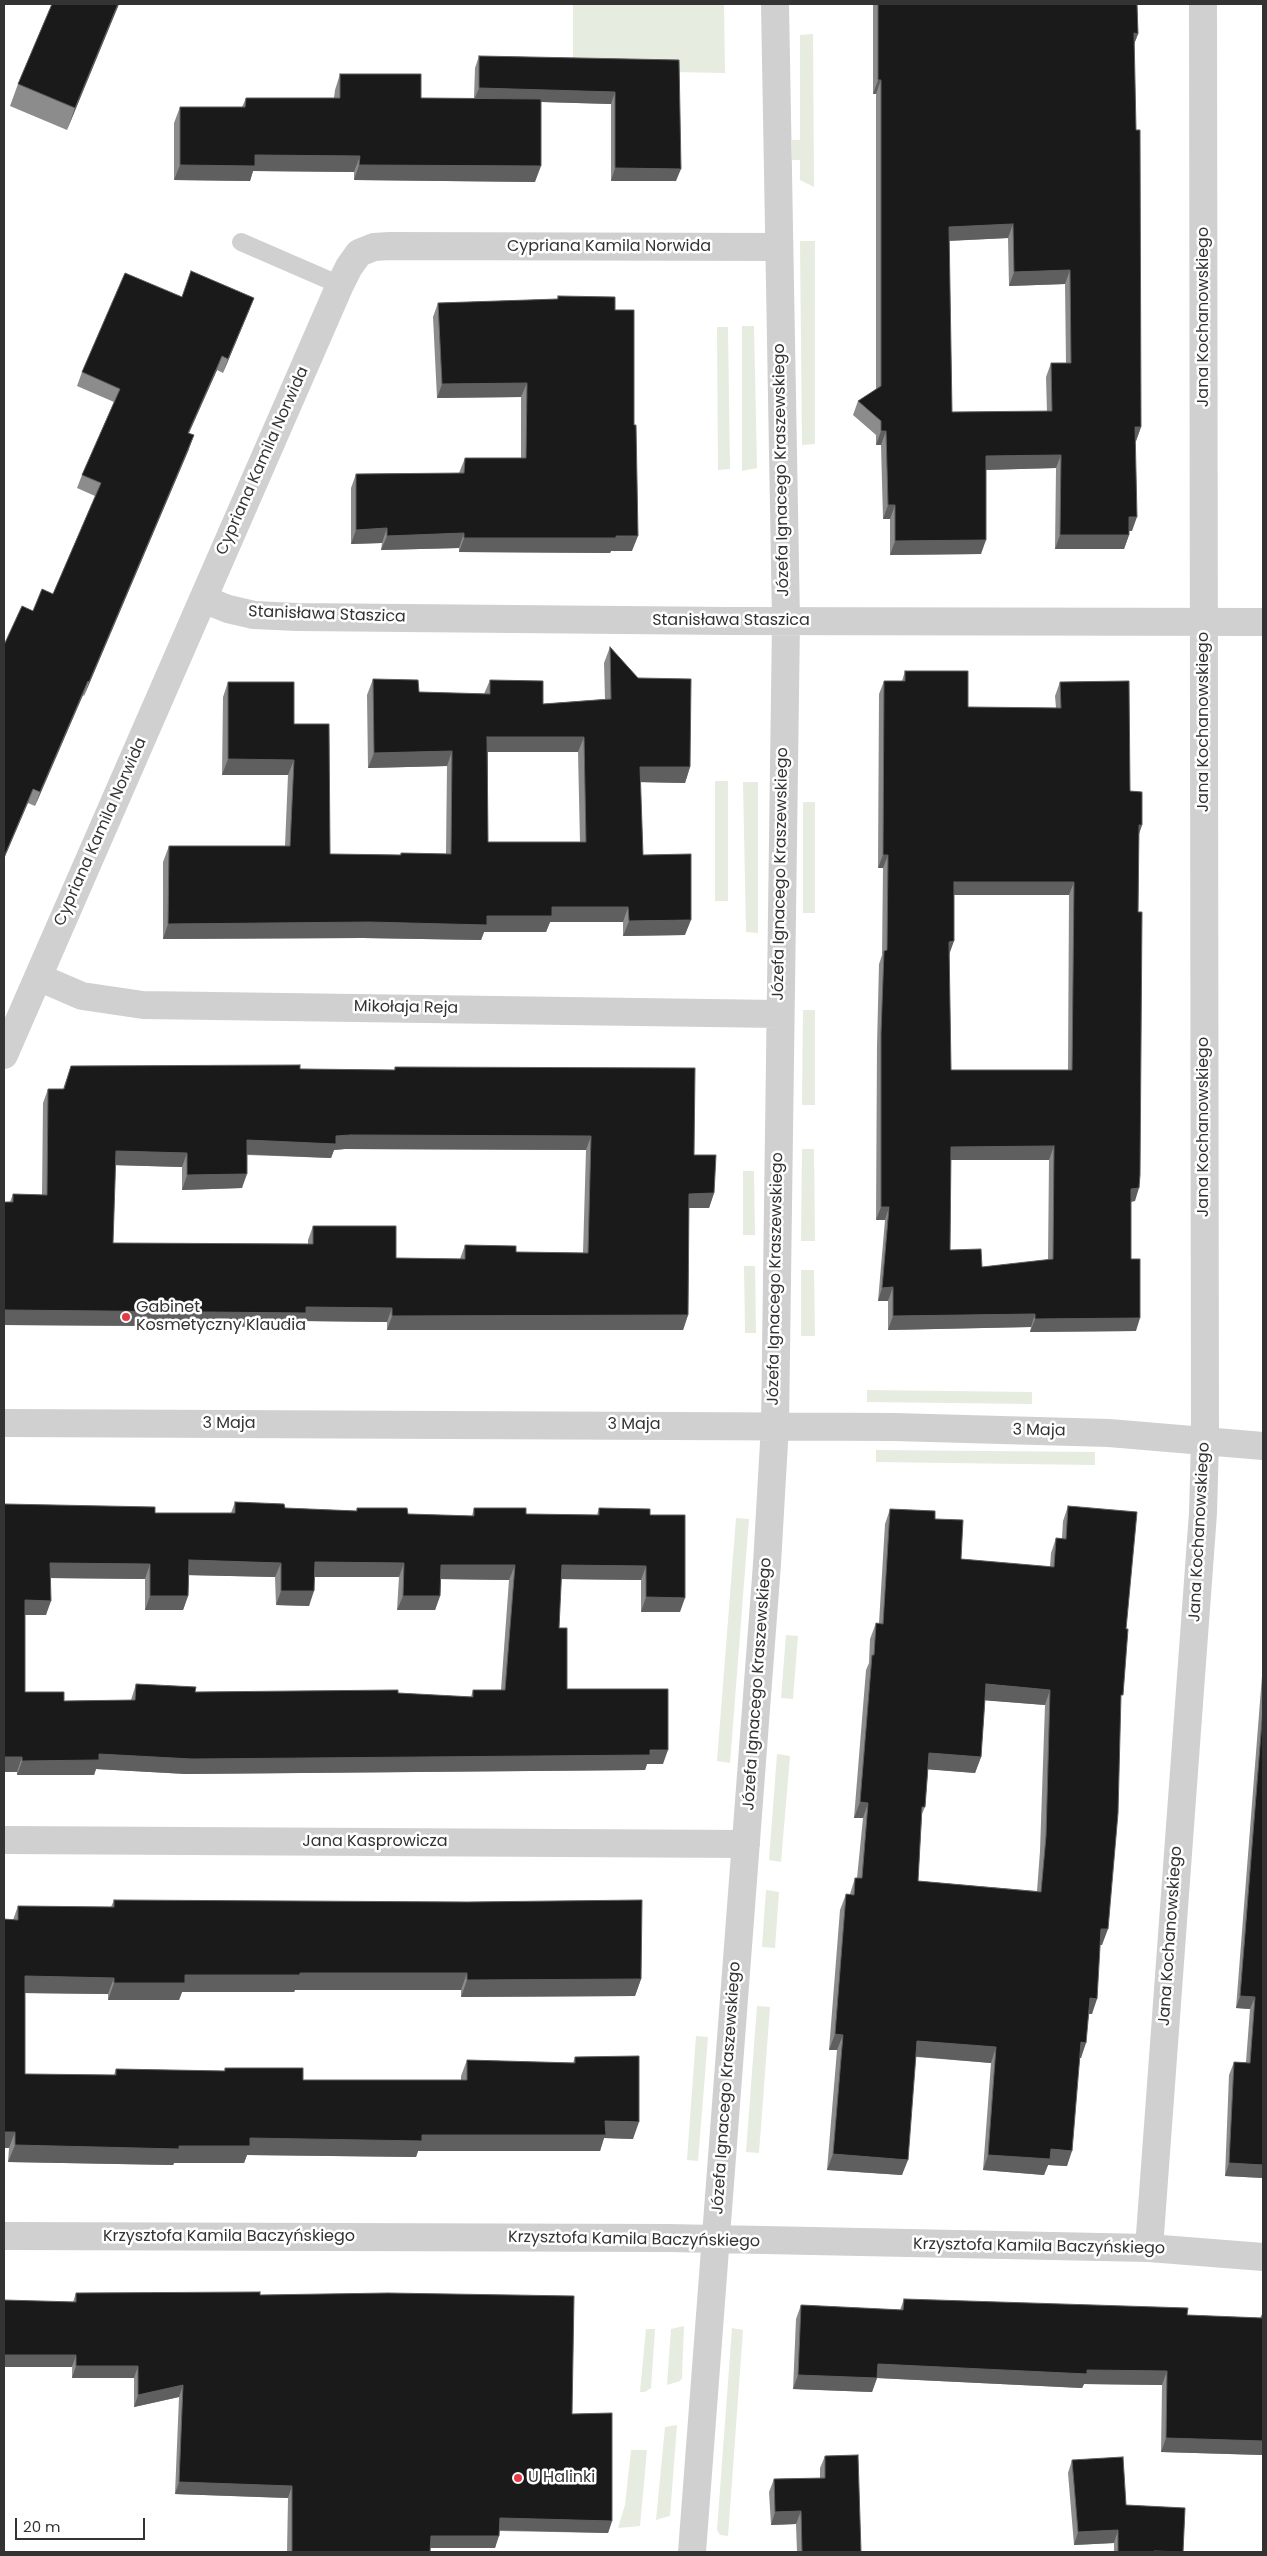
<!DOCTYPE html>
<meta charset="utf-8">
<style>
body{margin:0}
#map{position:relative;width:1267px;height:2556px;overflow:hidden;background:#fff;font-family:Poppins,sans-serif}
canvas{display:block}
.frame{position:absolute;inset:0;border:5px solid #333;pointer-events:none}
.scale{position:absolute;left:15px;top:2518px;width:130px;height:22px;box-sizing:border-box;border:2px solid #333;border-top:0;padding-left:6px;font-size:15px;line-height:18px;white-space:nowrap;color:#333;-webkit-text-stroke:4px #fff;paint-order:stroke}
</style>
<div id="map">
<canvas width="1267" height="2556"></canvas>
<div class="frame"></div>
<div class="scale">20 m</div>
</div>
<script>
const c = document.querySelector('canvas').getContext('2d');
c.lineJoin = 'round';
function fillPath(path, color) {
  c.fillStyle = color;
  c.fill(path, 'evenodd');
}
function shape(rows) {
  const path = new Path2D();
  for (const r of rows) {
    path.moveTo(r[0], r[1]);
    for (let i = 2; i < r.length; i += 2) path.lineTo(r[i], r[i + 1]);
  }
  return path;
}
function stroke(path, color, width, dash) {
  c.strokeStyle = color;
  c.lineWidth = width;
  c.lineCap = dash ? 'butt' : 'round';
  c.setLineDash(dash || []);
  c.stroke(path);
}
function drawText(font, color, halo, rows, align = 'center') {
  c.font = font + ' Poppins,sans-serif';
  c.lineWidth = 5;
  c.setLineDash([]);
  c.textBaseline = 'middle';
  c.strokeStyle = halo;
  c.fillStyle = color;
  for (const [text, x, y, turn = 0] of rows) {
    c.save();
    c.translate(x, y);
    c.rotate((+turn || 0) * Math.PI / 180);
    c.textAlign = isNaN(turn) ? turn : align;
    if (halo) c.strokeText(text, 0, 0);
    c.fillText(text, 0, 0);
    c.restore();
  }
}
const green = shape([
 [573,4,724,4,725,73,573,70],
 [813,34,814,187,800,180,800,160,792,160,792,140,800,140,800,35],
 [800,241,815,241,815,444,802,445],
 [742,326,754,326,757,468,742,471],
 [717,327,728,327,730,469,718,470],
 [715,781,728,781,728,901,715,901],
 [743,782,758,782,758,933,746,932],
 [803,802,815,802,815,913,803,913],
 [803,1010,815,1010,815,1105,802,1105],
 [802,1149,814,1149,815,1241,801,1241],
 [743,1171,754,1171,755,1235,743,1235],
 [744,1266,755,1266,756,1333,745,1333],
 [801,1270,814,1270,815,1336,801,1336],
 [867,1390,1032,1392,1032,1404,867,1402],
 [876,1450,1095,1452,1095,1465,876,1462],
 [736,1518,749,1519,730,1763,717,1761],
 [786,1635,798,1636,793,1699,781,1698],
 [777,1754,790,1756,781,1862,769,1860],
 [766,1890,779,1892,775,1948,762,1947],
 [757,2006,770,2007,759,2153,746,2152],
 [696,2036,708,2037,698,2161,687,2160],
 [684,2326,682,2378,680,2381,667,2385,671,2329],
 [732,2328,743,2330,728,2536,720,2535,717,2530],
 [646,2329,655,2329,651,2388,645,2392,640,2392],
 [677,2425,670,2516,656,2520,665,2427],
 [631,2450,647,2450,640,2526,618,2528,625,2505]
]);
const service = shape([
 [241,242,340,285]
]);
const minor = shape([
 [203,599,228,609,254,615,297,617,729,621,1263,622],
 [38,977,82,996,143,1005,779,1014],
 [4,1055,340,285,349,267,359,253,374,247,390,246,778,247],
 [4,1423,894,1427,1109,1433,1263,1446],
 [4,1840,746,1844],
 [4,2236,668,2238,1149,2248,1263,2257],
 [1149,2248,1203,1513,1205,1441,1203,4],
 [692,2552,767,1564,775,1425,786,621,775,4]
]);
const wall = shape([
 [52,4,119,4,67,130,10,106,18,84],
 [873,4,1137,4,1138,34,1134,44,1141,427,1136,441,1135,441,1132,531,1129,531,1129,535,1124,549,1055,549,1056,468,986,470,981,554,890,555,890,519,883,519,881,445,876,445,876,435,853,415,858,401,876,390,876,94,873,94],
 [1008,238,1009,286,1065,284,1066,363,1051,363,1046,377,1047,412,952,412,949,241],
 [479,56,679,60,676,181,611,181,611,104,541,102,535,182,354,180,354,172,253,171,250,181,174,180,174,123,180,107,242,107,246,98,334,98,335,90,340,74,421,98,474,98,475,68],
 [558,296,615,310,632,551,611,551,610,553,459,552,459,548,381,550,382,543,351,544,351,488,356,474,459,473,465,458,521,458,521,397,437,398,433,317,438,303,557,299],
 [182,297,254,298,223,373,217,370,189,433,189,449,84,696,83,695,35,806,28,803,33,611,53,594,95,496,77,488,82,475,114,402,77,386,82,372],
 [610,647,690,767,685,783,640,782,643,855,685,935,623,936,623,922,550,922,546,932,484,932,481,940,363,938,163,939,163,862,169,846,285,846,288,775,222,775,223,697,228,682,294,724,330,854,400,855,401,853,446,854,447,766,368,768,367,695,373,679,419,692,484,694,490,680,543,704,605,699,604,663],
 [488,752,578,752,580,842,488,842],
 [905,671,968,707,1056,708,1055,696,1060,682,1130,791,1142,825,1139,834,1135,1201,1131,1202,1131,1259,1136,1331,1030,1332,1031,1327,888,1330,888,1301,878,1301,885,1220,876,1220,877,1046,879,964,882,955,883,868,878,868,879,694,884,681,902,681],
 [954,895,1069,895,1068,1070,951,1070,949,954],
 [951,1160,1049,1160,1048,1260,982,1267,950,1250],
 [71,1066,394,1070,395,1067,694,1155,714,1193,709,1208,689,1208,688,1315,683,1330,387,1330,387,1322,302,1321,300,1327,4,1325,4,1202,10,1202,13,1194,42,1195,43,1103,48,1089,63,1089],
 [345,1149,586,1150,583,1253,516,1252,465,1245,460,1259,396,1258,313,1226,308,1240,308,1244,113,1243,115,1165,182,1167,182,1190,242,1188,247,1155,331,1158,334,1150],
 [235,1502,285,1508,356,1511,357,1508,408,1514,472,1516,474,1508,526,1514,597,1515,599,1508,650,1515,680,1612,641,1612,641,1580,561,1579,559,1628,567,1689,663,1764,647,1764,645,1770,186,1774,96,1769,94,1775,17,1775,4,1504,155,1513,231,1513],
 [189,1575,275,1577,276,1605,309,1606,314,1577,399,1577,397,1610,435,1610,440,1596,441,1579,509,1580,501,1690,473,1690,471,1697,398,1693,195,1692,136,1684,131,1700,64,1701,25,1692,25,1615,46,1615,51,1578,145,1579,145,1610,183,1610,188,1596],
 [1068,1506,1126,1629,1102,1945,1100,1945,1092,2014,1089,2014,1081,2058,1080,2058,1067,2166,1048,2165,1044,2175,983,2170,991,2063,916,2057,902,2175,827,2170,837,2050,829,2050,840,1910,846,1894,850,1894,855,1878,857,1878,863,1818,854,1818,866,1670,869,1663,870,1639,876,1623,879,1623,885,1524,890,1509,935,1519,961,1559,1050,1567,1051,1553,1056,1538,1062,1538,1063,1521],
 [985,1700,1045,1705,1040,1851,1037,1891,918,1881,922,1814,925,1807,928,1769,975,1773,981,1757],
 [1263,1663,1263,2178,1225,2176,1229,2075,1234,2062,1246,2062,1250,2009,1236,2008],
 [114,1900,641,1979,635,1996,461,1997,461,1990,295,1990,294,1992,182,1992,179,2000,108,2000,108,1994,25,1993,25,2074,114,2075,116,2069,224,2071,225,2068,303,2080,461,2080,461,2076,467,2060,573,2063,575,2057,633,2139,604,2138,600,2151,418,2151,416,2157,247,2155,244,2163,174,2163,173,2165,8,2162,9,2148,4,2148,4,1919,13,1920,18,1906,111,1907],
 [76,2293,260,2295,572,2414,612,2521,608,2533,499,2531,495,2548,430,2548,430,2552,287,2552,288,2498,175,2494,179,2397,134,2407,134,2378,72,2378,73,2302],
 [904,2299,1187,2315,1260,2318,1263,2312,1263,2455,1161,2452,1162,2385,1084,2384,1082,2388,877,2378,872,2392,793,2389,796,2319,801,2305,900,2310],
 [825,2456,861,2552,797,2552,796,2524,771,2525,769,2492,774,2479,820,2478,820,2468],
 [1072,2460,1126,2505,1185,2508,1183,2552,1114,2552,1114,2543,1074,2545,1068,2473]
]);
const shadedWall = shape([
 [118,4,119,4,67,130,75,108],
 [1134,33,1138,34,1133,47],
 [878,80,881,80,876,94,873,94],
 [479,88,615,92,611,104,474,100],
 [255,155,360,156,354,172,253,171,250,181,174,180,180,165],
 [359,165,541,166,535,182,354,180],
 [615,168,681,169,676,181,611,181],
 [1013,224,1008,238,944,241,949,227],
 [1070,270,1065,284,1009,286,1014,272],
 [254,298,249,311,223,373,228,359],
 [222,356,217,370,183,446,188,433],
 [527,383,521,397,437,398,442,384],
 [1135,427,1141,427,1136,441,1130,441],
 [881,431,886,431,881,445,876,445],
 [194,435,189,449,84,696,89,682],
 [1061,455,1056,468,981,470,986,456],
 [888,505,895,505,890,519,883,519],
 [1129,517,1137,517,1132,531,1124,531],
 [387,528,382,543,351,544,356,530],
 [464,533,459,548,381,550,387,536],
 [1060,535,1129,535,1124,549,1055,549],
 [638,536,632,551,611,551,610,553,459,552,464,538],
 [986,540,981,554,890,555,895,541],
 [88,681,83,695,35,806,40,792],
 [487,737,584,737,578,752,482,752],
 [452,751,447,766,368,768,374,753],
 [228,759,294,760,288,775,222,775],
 [640,767,690,767,685,783,634,782],
 [33,789,28,803,4,859,4,857],
 [1139,825,1142,825,1137,839],
 [883,855,888,855,883,868,878,868],
 [954,882,1074,882,1069,895,949,895],
 [552,907,628,907,623,922,550,922,546,932,484,932,481,940,363,938,163,939,168,924,487,916],
 [691,920,685,935,623,936,629,921],
 [954,941,949,955,949,942],
 [351,1135,591,1136,586,1150,345,1149,334,1150,331,1158,241,1154,247,1140],
 [1054,1146,1049,1160,946,1160,951,1147],
 [116,1151,187,1153,182,1167,110,1165],
 [247,1174,242,1188,182,1190,187,1175],
 [1139,1188,1135,1201,1127,1202,1131,1189],
 [714,1193,709,1208,684,1208,689,1194],
 [881,1207,889,1207,885,1220,876,1220],
 [893,1287,888,1301,878,1301,882,1288],
 [306,1307,392,1308,387,1322,302,1321,300,1327,4,1325,4,1310],
 [1035,1314,1031,1327,888,1330,893,1316],
 [688,1315,683,1330,387,1330,392,1316],
 [1140,1318,1136,1331,1030,1332,1035,1319],
 [189,1560,281,1563,275,1577,183,1575],
 [315,1562,404,1563,399,1577,309,1577],
 [50,1563,150,1564,145,1579,45,1578],
 [441,1565,515,1565,509,1580,436,1579],
 [562,1565,646,1566,641,1580,557,1579],
 [281,1591,314,1591,309,1606,276,1605],
 [150,1596,188,1596,183,1610,145,1610],
 [403,1596,440,1596,435,1610,397,1610],
 [646,1597,685,1598,680,1612,641,1612],
 [25,1600,51,1601,46,1615,20,1615],
 [986,1684,1050,1690,1045,1705,980,1700],
 [668,1750,663,1764,647,1764,645,1770,186,1774,96,1769,94,1775,17,1775,22,1761,99,1754],
 [929,1753,981,1757,975,1773,923,1769],
 [4,1757,22,1757,17,1772,4,1772],
 [860,1802,868,1803,863,1818,854,1818],
 [1101,1929,1108,1929,1102,1945,1096,1944],
 [300,1973,467,1973,461,1990,295,1990,294,1992,182,1992,179,2000,108,2000,114,1983,185,1975],
 [25,1976,114,1978,108,1994,19,1993],
 [641,1979,635,1996,461,1997,467,1980],
 [1240,1996,1255,1997,1250,2009,1236,2008],
 [1090,1998,1097,1999,1092,2014,1084,2014],
 [835,2034,843,2035,837,2050,829,2050],
 [917,2041,996,2047,991,2063,911,2056],
 [1081,2042,1086,2043,1081,2058,1075,2058],
 [605,2121,639,2122,633,2139,604,2138,600,2151,418,2151,416,2157,247,2155,244,2163,174,2163,173,2165,8,2162,15,2145,179,2146,250,2138,422,2135],
 [4,2132,15,2132,9,2148,4,2148],
 [1051,2149,1072,2151,1067,2166,1048,2165,1044,2175,983,2170,988,2155],
 [833,2154,908,2160,902,2175,827,2170],
 [1229,2163,1263,2165,1263,2178,1225,2176],
 [4,2355,76,2355,72,2367,4,2367],
 [878,2364,1087,2370,1167,2371,1162,2385,1084,2384,1082,2388,877,2378,872,2392,793,2389,798,2375],
 [76,2366,138,2366,134,2378,72,2378],
 [183,2385,179,2397,134,2407,138,2395],
 [1166,2438,1263,2441,1263,2455,1161,2452],
 [179,2482,292,2486,288,2498,175,2494],
 [801,2511,796,2524,771,2525,775,2512],
 [500,2518,612,2521,608,2533,495,2530],
 [1118,2530,1114,2543,1074,2545,1078,2532],
 [431,2536,499,2536,495,2548,427,2548],
 [1154,2551,1183,2552,1154,2552]
]);
const building = shape([
 [52,4,118,4,75,108,18,84,52,4],
 [878,4,1137,4,1138,34,1134,33,1136,130,1140,130,1141,427,1135,427,1137,517,1129,517,1129,535,1060,535,1061,455,986,456,986,540,895,541,895,505,888,505,886,431,881,431,881,421,858,401,881,386,881,80,878,80,878,4],
 [1013,224,1014,272,1070,270,1071,363,1051,363,1052,411,952,412,949,227,1013,224],
 [479,56,679,60,681,169,615,168,615,92,479,88,479,56],
 [340,74,421,74,421,98,541,99,541,166,359,165,360,156,255,155,255,166,180,165,180,107,245,107,246,98,340,98,340,74],
 [191,271,254,298,228,359,222,356,188,433,194,435,89,682,88,681,40,792,33,789,4,857,4,645,22,606,33,611,42,589,53,594,101,483,82,475,120,389,82,372,125,273,182,297,191,271],
 [558,296,615,297,615,310,634,310,634,425,636,425,638,536,616,536,616,538,464,538,464,533,387,536,387,528,356,530,356,474,464,473,465,458,526,458,527,383,442,384,438,303,558,299,558,296],
 [610,647,638,678,691,679,690,767,640,767,643,855,691,854,691,920,629,921,628,907,552,907,552,916,487,916,487,925,369,922,168,924,169,846,290,846,294,760,228,759,228,682,294,682,294,724,329,724,330,854,401,855,401,853,451,854,452,751,374,753,373,679,418,680,419,692,490,694,490,680,543,681,543,704,611,699,610,647],
 [487,737,584,737,586,842,488,842,487,737],
 [905,671,968,671,968,707,1061,708,1060,682,1129,681,1130,791,1142,792,1142,825,1139,825,1138,912,1142,912,1140,1175,1139,1188,1131,1189,1131,1259,1140,1259,1140,1318,1035,1319,1035,1314,893,1316,893,1287,882,1288,889,1207,881,1207,881,1033,884,951,887,950,888,855,883,855,884,681,905,681,905,671],
 [954,882,1074,882,1072,1070,951,1070,949,942,954,941,954,882],
 [1054,1146,1053,1259,982,1267,981,1249,950,1250,951,1147,1054,1146],
 [300,1065,300,1069,395,1070,395,1067,695,1068,694,1155,716,1155,714,1193,689,1194,688,1315,392,1316,392,1308,306,1307,306,1313,4,1310,4,1202,13,1202,13,1194,47,1195,48,1089,64,1089,71,1066,300,1065],
 [351,1135,591,1136,588,1253,516,1252,516,1246,465,1245,465,1259,396,1258,396,1226,313,1226,313,1244,113,1243,116,1151,187,1153,187,1175,247,1174,247,1140,336,1144,336,1136,351,1135],
 [235,1502,284,1504,285,1508,357,1511,357,1508,407,1508,408,1514,474,1516,474,1508,526,1508,526,1514,599,1515,599,1508,650,1509,650,1515,685,1515,685,1598,646,1597,646,1566,562,1565,559,1628,567,1628,567,1689,668,1689,668,1750,650,1750,650,1755,192,1759,99,1754,99,1760,22,1761,22,1757,4,1757,4,1504,155,1507,155,1513,235,1513,235,1502],
 [189,1560,281,1563,281,1591,314,1591,315,1562,404,1563,403,1596,440,1596,441,1565,515,1565,505,1690,473,1690,473,1697,398,1693,398,1690,195,1692,196,1687,136,1684,135,1700,64,1701,64,1692,25,1692,25,1600,51,1601,50,1563,150,1564,150,1596,188,1596,189,1560],
 [1068,1506,1137,1512,1126,1629,1128,1629,1123,1695,1121,1695,1118,1813,1108,1929,1101,1929,1097,1999,1090,1998,1086,2043,1081,2042,1072,2151,1051,2149,1050,2159,988,2155,996,2047,917,2041,908,2160,833,2154,843,2035,835,2034,846,1894,854,1895,855,1878,862,1878,868,1803,860,1802,872,1655,874,1655,876,1623,883,1624,890,1509,935,1511,935,1519,963,1520,961,1559,1054,1567,1056,1538,1066,1539,1068,1506],
 [986,1684,1050,1690,1046,1836,1041,1892,918,1881,922,1807,925,1807,929,1753,981,1757,986,1684],
 [1263,1708,1263,2165,1229,2163,1234,2062,1250,2063,1255,1997,1240,1996,1263,1708],
 [114,1900,468,1902,642,1900,641,1979,467,1980,467,1973,300,1973,300,1975,185,1975,185,1983,114,1983,114,1978,25,1976,25,2074,116,2075,116,2069,225,2071,225,2068,303,2068,303,2080,467,2080,467,2060,575,2063,575,2057,639,2056,639,2122,605,2121,606,2135,422,2135,422,2141,250,2138,250,2146,179,2146,179,2149,15,2145,15,2132,4,2132,4,1919,18,1920,18,1906,114,1907,114,1900],
 [260,2292,260,2295,388,2293,574,2296,572,2414,612,2413,612,2521,500,2518,499,2536,431,2536,430,2552,292,2552,292,2486,179,2482,183,2385,138,2395,138,2366,76,2366,76,2355,4,2355,4,2300,76,2302,76,2293,260,2292],
 [904,2299,1188,2308,1187,2315,1262,2318,1263,2312,1263,2441,1166,2438,1167,2371,1087,2370,1087,2374,878,2364,877,2378,798,2375,801,2305,903,2310,904,2299],
 [858,2455,861,2552,802,2552,801,2511,775,2512,774,2479,825,2478,825,2456,858,2455],
 [1123,2457,1126,2505,1185,2508,1183,2552,1154,2551,1154,2552,1118,2552,1118,2530,1078,2532,1072,2460,1123,2457]
]);
const markers = [
 [126,1317,5,"#e63946"],
 [518,2478,5,"#e63946"]
];
const streetNames = [
 ["Cypriana Kamila Norwida",609,247],
 ["Jana Kochanowskiego",1204,317,-90],
 ["Cypriana Kamila Norwida",263,461,-66],
 ["Józefa Ignacego Kraszewskiego",782,470,-91],
 ["Stanisława Staszica",327,615,2],
 ["Stanisława Staszica",731,621],
 ["Jana Kochanowskiego",1204,722,-90],
 ["Cypriana Kamila Norwida",101,832,-66],
 ["Józefa Ignacego Kraszewskiego",781,874,-89],
 ["Mikołaja Reja",406,1008,1],
 ["Jana Kochanowskiego",1204,1127,-90],
 ["Józefa Ignacego Kraszewskiego",776,1279,-89],
 ["3 Maja",229,1424],
 ["3 Maja",634,1425],
 ["3 Maja",1039,1431,1],
 ["Jana Kochanowskiego",1200,1532,-87],
 ["Józefa Ignacego Kraszewskiego",758,1684,-86],
 ["Jana Kasprowicza",375,1842],
 ["Jana Kochanowskiego",1171,1936,-86],
 ["Józefa Ignacego Kraszewskiego",727,2088,-86],
 ["Krzysztofa Kamila Baczyńskiego",229,2237],
 ["Krzysztofa Kamila Baczyńskiego",634,2240,1],
 ["Krzysztofa Kamila Baczyńskiego",1039,2247,1]
];
const poiNames = [
 ["Gabinet",136,1308],
 ["Kosmetyczny Klaudia",136,1326],
 ["U Halinki",528,2478]
];
fillPath(green, '#e6ecdf');
stroke(service, '#d0d0d0', 18);
stroke(minor, '#d0d0d0', 28);
fillPath(wall, '#8c8c8c');
fillPath(shadedWall, '#5f5f5f');
fillPath(building, '#1a1a1a');
stroke(building, '#5f5f5f', 1);
for (const [x, y, r, color] of markers) {
  const dot = new Path2D();
  dot.arc(x, y, r, 0, 2 * Math.PI);
  c.fillStyle = color;
  c.fill(dot);
  stroke(dot, '#fff', 2);
}
drawText('16px', '#333', '#fff', streetNames);
drawText('16px', '#333', '#fff', poiNames, 'left');
</script>
